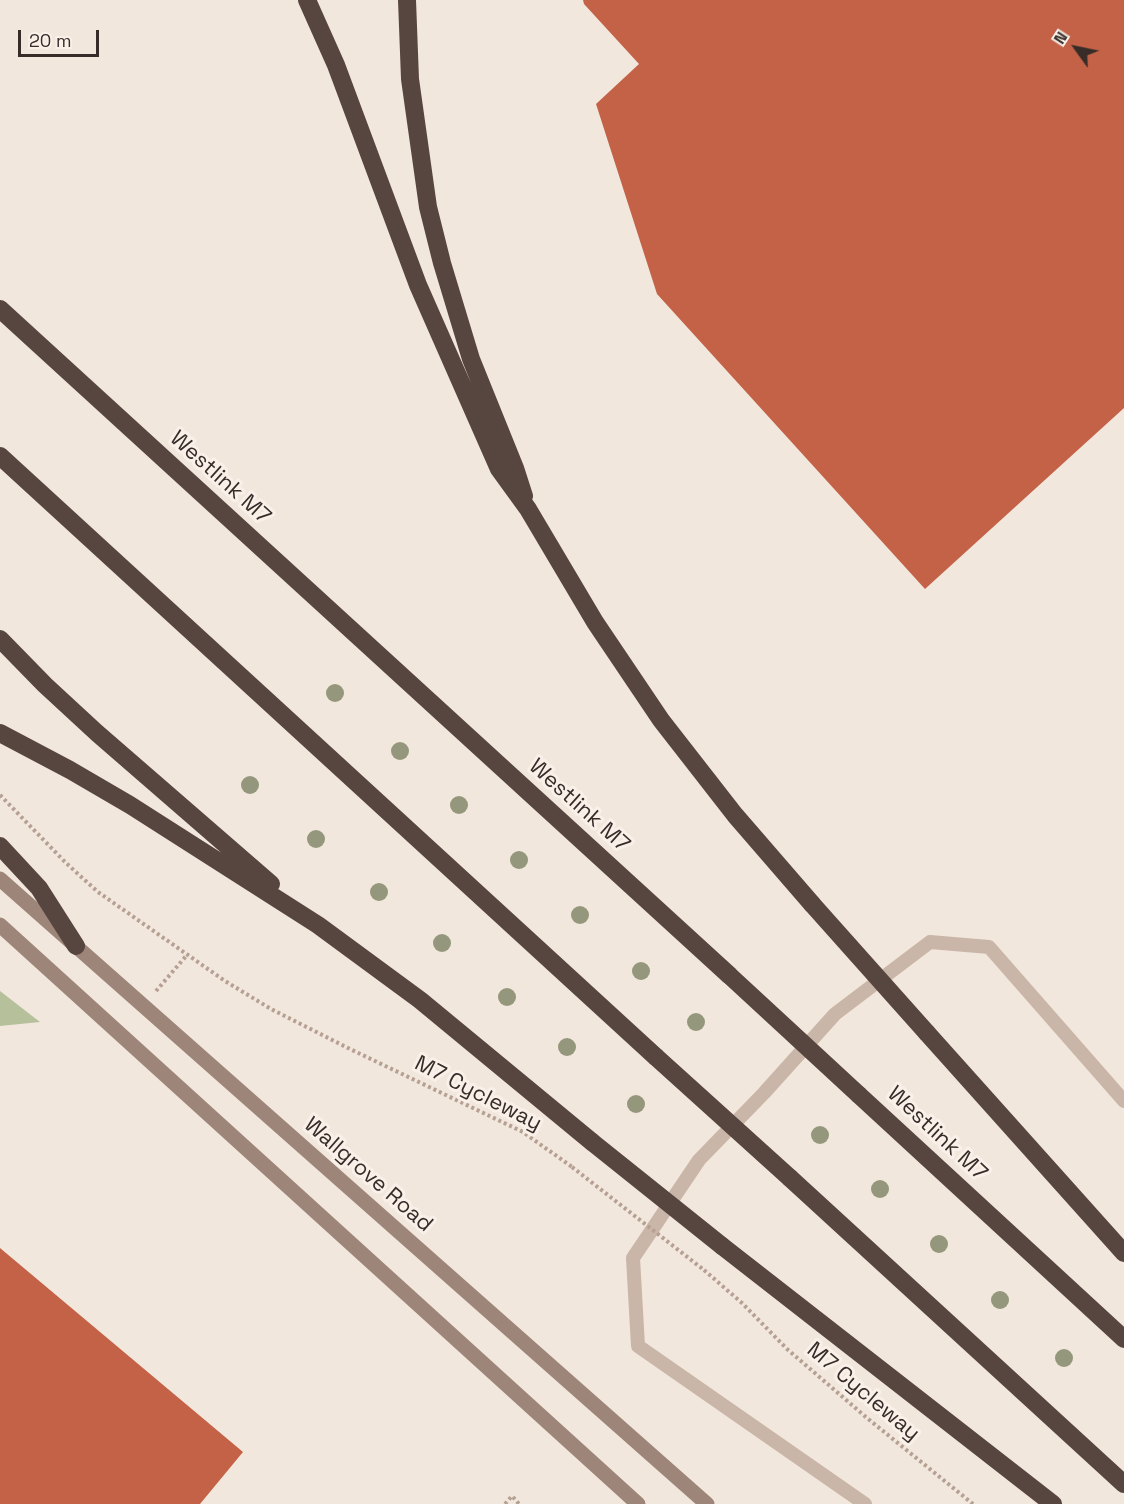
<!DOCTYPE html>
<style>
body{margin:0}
#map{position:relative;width:1124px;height:1504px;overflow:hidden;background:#f2e7dc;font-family:"Space Grotesk",sans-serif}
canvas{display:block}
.north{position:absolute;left:1046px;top:18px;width:60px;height:60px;-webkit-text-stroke:4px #f9f1e9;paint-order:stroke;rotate:303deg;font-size:16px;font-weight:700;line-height:24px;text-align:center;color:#372c28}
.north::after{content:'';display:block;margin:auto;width:21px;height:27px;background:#372c28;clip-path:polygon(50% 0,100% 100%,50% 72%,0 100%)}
.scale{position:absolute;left:18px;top:30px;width:81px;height:27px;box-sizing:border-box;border:3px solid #372c28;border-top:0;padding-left:8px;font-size:18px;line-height:21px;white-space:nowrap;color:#372c28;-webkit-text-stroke:4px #f9f1e9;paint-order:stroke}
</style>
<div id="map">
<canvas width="1124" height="1504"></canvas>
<div class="north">N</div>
<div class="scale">20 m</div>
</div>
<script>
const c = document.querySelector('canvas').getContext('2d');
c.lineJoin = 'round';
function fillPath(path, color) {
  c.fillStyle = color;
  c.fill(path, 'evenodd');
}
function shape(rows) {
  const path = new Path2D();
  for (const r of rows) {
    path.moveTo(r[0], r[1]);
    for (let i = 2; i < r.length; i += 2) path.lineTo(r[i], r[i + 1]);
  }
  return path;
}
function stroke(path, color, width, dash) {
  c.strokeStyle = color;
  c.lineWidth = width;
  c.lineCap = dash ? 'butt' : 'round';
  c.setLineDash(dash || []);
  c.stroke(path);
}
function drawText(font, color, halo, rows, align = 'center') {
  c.font = font + ' "Space Grotesk",sans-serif';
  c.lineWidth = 6;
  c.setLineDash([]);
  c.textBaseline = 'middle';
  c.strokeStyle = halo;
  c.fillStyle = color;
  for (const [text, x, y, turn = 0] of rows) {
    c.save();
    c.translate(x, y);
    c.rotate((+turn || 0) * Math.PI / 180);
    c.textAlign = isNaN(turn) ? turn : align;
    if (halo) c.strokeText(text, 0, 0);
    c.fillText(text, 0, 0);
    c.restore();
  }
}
const green = shape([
 [0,991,40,1022,0,1026]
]);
const building = shape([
 [583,0,1124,0,1124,408,925,589,657,294,596,104,639,64,584,4],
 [0,1248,243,1452,200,1504,0,1504]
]);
const path = shape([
 [0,795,66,863,98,892,225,981,271,1009,350,1049,523,1132,572,1167],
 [156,991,187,955],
 [704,1270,742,1303,787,1349,867,1418,973,1504],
 [505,1504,512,1496,519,1504]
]);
const lane = shape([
 [865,1504,638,1346,633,1258,699,1160,764,1093,835,1014,930,942,989,947,1124,1101]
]);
const secondary = shape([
 [0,879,707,1504],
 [0,925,638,1504]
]);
const highway = shape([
 [307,0,336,65,418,285,499,469,528,509,595,622,661,720,735,815,812,904],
 [407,0,410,79,428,207,442,263,471,359,515,468,524,496],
 [0,309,729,975],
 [0,456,656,1057],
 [0,639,45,685,97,733,271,884],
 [0,733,70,770,130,805,318,925,420,1000,592,1142],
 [0,846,39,888,76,946],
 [927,1033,1124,1253],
 [859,1095,1124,1339],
 [790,1178,1124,1484],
 [722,1246,1053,1504]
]);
const pathBridge = shape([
 [572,1167,704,1270]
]);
const highwayBridge = shape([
 [812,904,927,1033],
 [729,975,859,1095],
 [656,1057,790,1178],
 [592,1142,722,1246]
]);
const trees = [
 [335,693],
 [400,751],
 [250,785],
 [459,805],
 [316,839],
 [519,860],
 [379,892],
 [580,915],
 [442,943],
 [641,971],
 [507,997],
 [696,1022],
 [567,1047],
 [636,1104],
 [820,1135],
 [880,1189],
 [939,1244],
 [1000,1300],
 [1064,1358]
];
const streetNames = [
 ["Westlink M7",220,478,42],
 ["Westlink M7",579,806,42],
 ["M7 Cycleway",478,1094,27],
 ["Westlink M7",937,1134,43],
 ["Wallgrove Road",368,1175,41],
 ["M7 Cycleway",863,1392,40]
];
fillPath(green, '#b6c19c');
fillPath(building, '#c46248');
stroke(path, '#b6a093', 4, [3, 3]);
stroke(lane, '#cab6a8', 14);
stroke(secondary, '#9d857a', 15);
stroke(highway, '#574640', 18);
stroke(pathBridge, '#b6a093', 4, [3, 3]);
stroke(highwayBridge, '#574640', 18);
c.fillStyle = '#94977b';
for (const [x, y] of trees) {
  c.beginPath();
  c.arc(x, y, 9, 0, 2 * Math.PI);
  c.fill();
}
drawText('22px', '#372c28', '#f9f1e9', streetNames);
</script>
